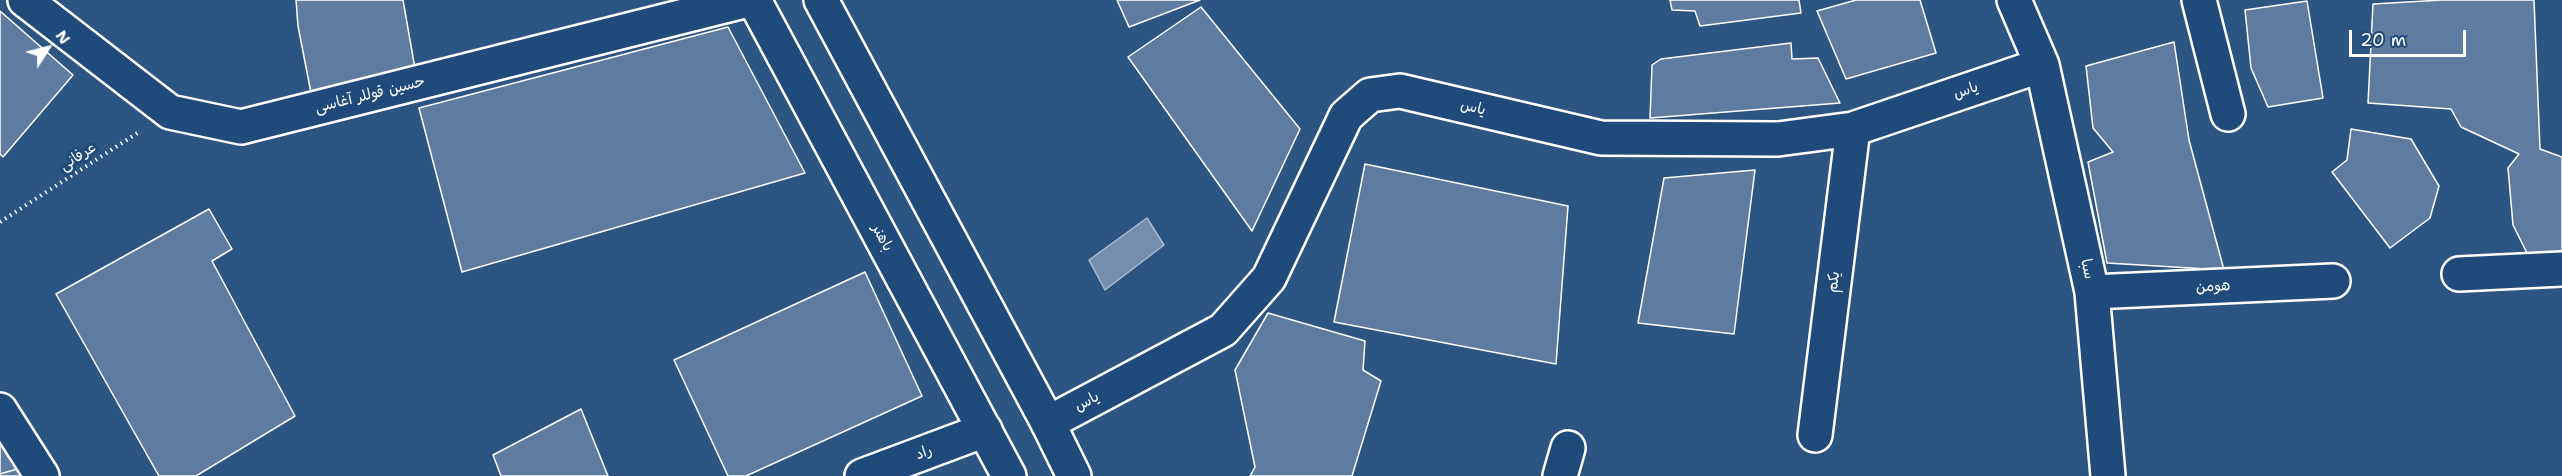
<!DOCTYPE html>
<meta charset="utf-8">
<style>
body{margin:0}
#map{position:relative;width:2562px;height:476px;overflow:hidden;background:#2c5582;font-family:"Shantell Sans",sans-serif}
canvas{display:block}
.north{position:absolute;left:18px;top:18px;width:60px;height:60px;-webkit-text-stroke:4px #1f4a7a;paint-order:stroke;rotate:54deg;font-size:16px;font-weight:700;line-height:24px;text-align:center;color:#fff}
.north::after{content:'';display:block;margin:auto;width:21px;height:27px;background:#fff;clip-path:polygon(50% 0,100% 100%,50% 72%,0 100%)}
.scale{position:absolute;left:2349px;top:30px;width:117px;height:27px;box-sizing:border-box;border:3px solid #fff;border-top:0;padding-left:8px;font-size:18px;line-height:21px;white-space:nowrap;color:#fff;-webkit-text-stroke:4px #1f4a7a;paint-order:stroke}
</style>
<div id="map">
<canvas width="2562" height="476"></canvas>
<div class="north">N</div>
<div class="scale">20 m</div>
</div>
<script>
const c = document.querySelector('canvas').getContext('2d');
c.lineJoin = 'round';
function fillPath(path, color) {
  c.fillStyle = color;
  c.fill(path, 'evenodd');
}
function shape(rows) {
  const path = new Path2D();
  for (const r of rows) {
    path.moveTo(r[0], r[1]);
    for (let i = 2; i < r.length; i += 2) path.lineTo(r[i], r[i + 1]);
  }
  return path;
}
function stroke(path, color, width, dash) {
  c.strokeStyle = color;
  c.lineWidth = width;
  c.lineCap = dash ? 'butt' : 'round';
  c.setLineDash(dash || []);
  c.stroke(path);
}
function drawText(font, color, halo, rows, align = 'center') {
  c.font = font + ' "Shantell Sans","Playpen Sans Arabic",sans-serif';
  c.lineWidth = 6;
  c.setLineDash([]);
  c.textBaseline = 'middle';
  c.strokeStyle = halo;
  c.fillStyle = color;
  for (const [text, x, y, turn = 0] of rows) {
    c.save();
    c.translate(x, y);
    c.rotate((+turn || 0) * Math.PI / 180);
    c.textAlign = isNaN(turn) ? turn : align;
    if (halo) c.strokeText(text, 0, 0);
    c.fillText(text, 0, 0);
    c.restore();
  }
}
const water = shape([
 [1147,218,1164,245,1105,290,1089,260,1147,218]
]);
const building = shape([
 [296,0,403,0,416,74,312,98,298,26,296,0],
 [1117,0,1200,0,1129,27,1117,0],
 [1670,0,1799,0,1801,13,1700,26,1695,11,1672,10,1670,0],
 [1856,0,1920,0,1936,53,1846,79,1817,11,1856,0],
 [2442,0,2534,0,2540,149,2562,157,2562,255,2529,257,2513,225,2508,168,2519,154,2461,127,2451,109,2368,103,2373,4,2442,0],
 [2307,1,2323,98,2268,107,2251,68,2245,10,2307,1],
 [1201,7,1300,129,1252,231,1128,57,1201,7],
 [0,11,73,75,3,157,0,154,0,11],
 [728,27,805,173,462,272,419,108,728,27],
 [2174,42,2189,140,2224,270,2107,263,2088,162,2113,152,2093,128,2086,66,2174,42],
 [1791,43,1792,59,1818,58,1840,103,1650,118,1652,65,1661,59,1791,43],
 [2351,129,2411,139,2439,186,2430,218,2390,248,2332,172,2347,160,2351,129],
 [1365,164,1568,206,1556,364,1334,322,1365,164],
 [1755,170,1734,334,1638,323,1664,178,1755,170],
 [209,209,232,249,212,261,295,416,196,476,159,476,56,294,209,209],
 [865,272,922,396,746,476,728,476,674,360,865,272],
 [1268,313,1365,341,1363,370,1381,381,1352,476,1250,476,1255,467,1235,370,1268,313],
 [581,409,608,476,501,476,493,455,581,409],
 [0,426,24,467,0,474,0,426],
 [24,467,29,476,0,476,0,474,24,467]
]);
const path = shape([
 [0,222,139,132]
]);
const minor = shape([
 [25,0,170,112,241,127,748,0],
 [2014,0,2042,65,2092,292,2108,476],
 [2199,0,2228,114],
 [2459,274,2562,269],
 [2092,292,2333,281],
 [0,410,42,476],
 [1048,423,1223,330,1269,278,1346,116,1370,95,1400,91,1601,138,1778,139,1853,129,2042,65],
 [1815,435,1853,129],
 [862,476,985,430],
 [1560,476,1568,448]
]);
const major = shape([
 [754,0,1009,476],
 [821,0,1048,423,1074,476]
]);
const streetNames = [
 ["یاس",1966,91,-19],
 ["حسین قوللر آغاسی",370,95,-14],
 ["یاس",1473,108,13],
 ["عرفانی",78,157,-33],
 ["باهنر",882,238,62],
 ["سبا",2087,269,77],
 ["یکم",1834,282,-83],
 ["هومن",2213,287,-3],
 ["یاس",1087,402,-28],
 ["راد",924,453,-20]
];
fillPath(water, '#748fad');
stroke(water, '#acbcce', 1.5);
fillPath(building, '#5e7c9f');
stroke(building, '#fff', 1.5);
stroke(minor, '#fff', 38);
stroke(major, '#fff', 38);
stroke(path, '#fff', 4, [1.5, 4.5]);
stroke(minor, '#1f4a7a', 33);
stroke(major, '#1f4a7a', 33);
drawText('15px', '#fff', '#1f4a7a', streetNames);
</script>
